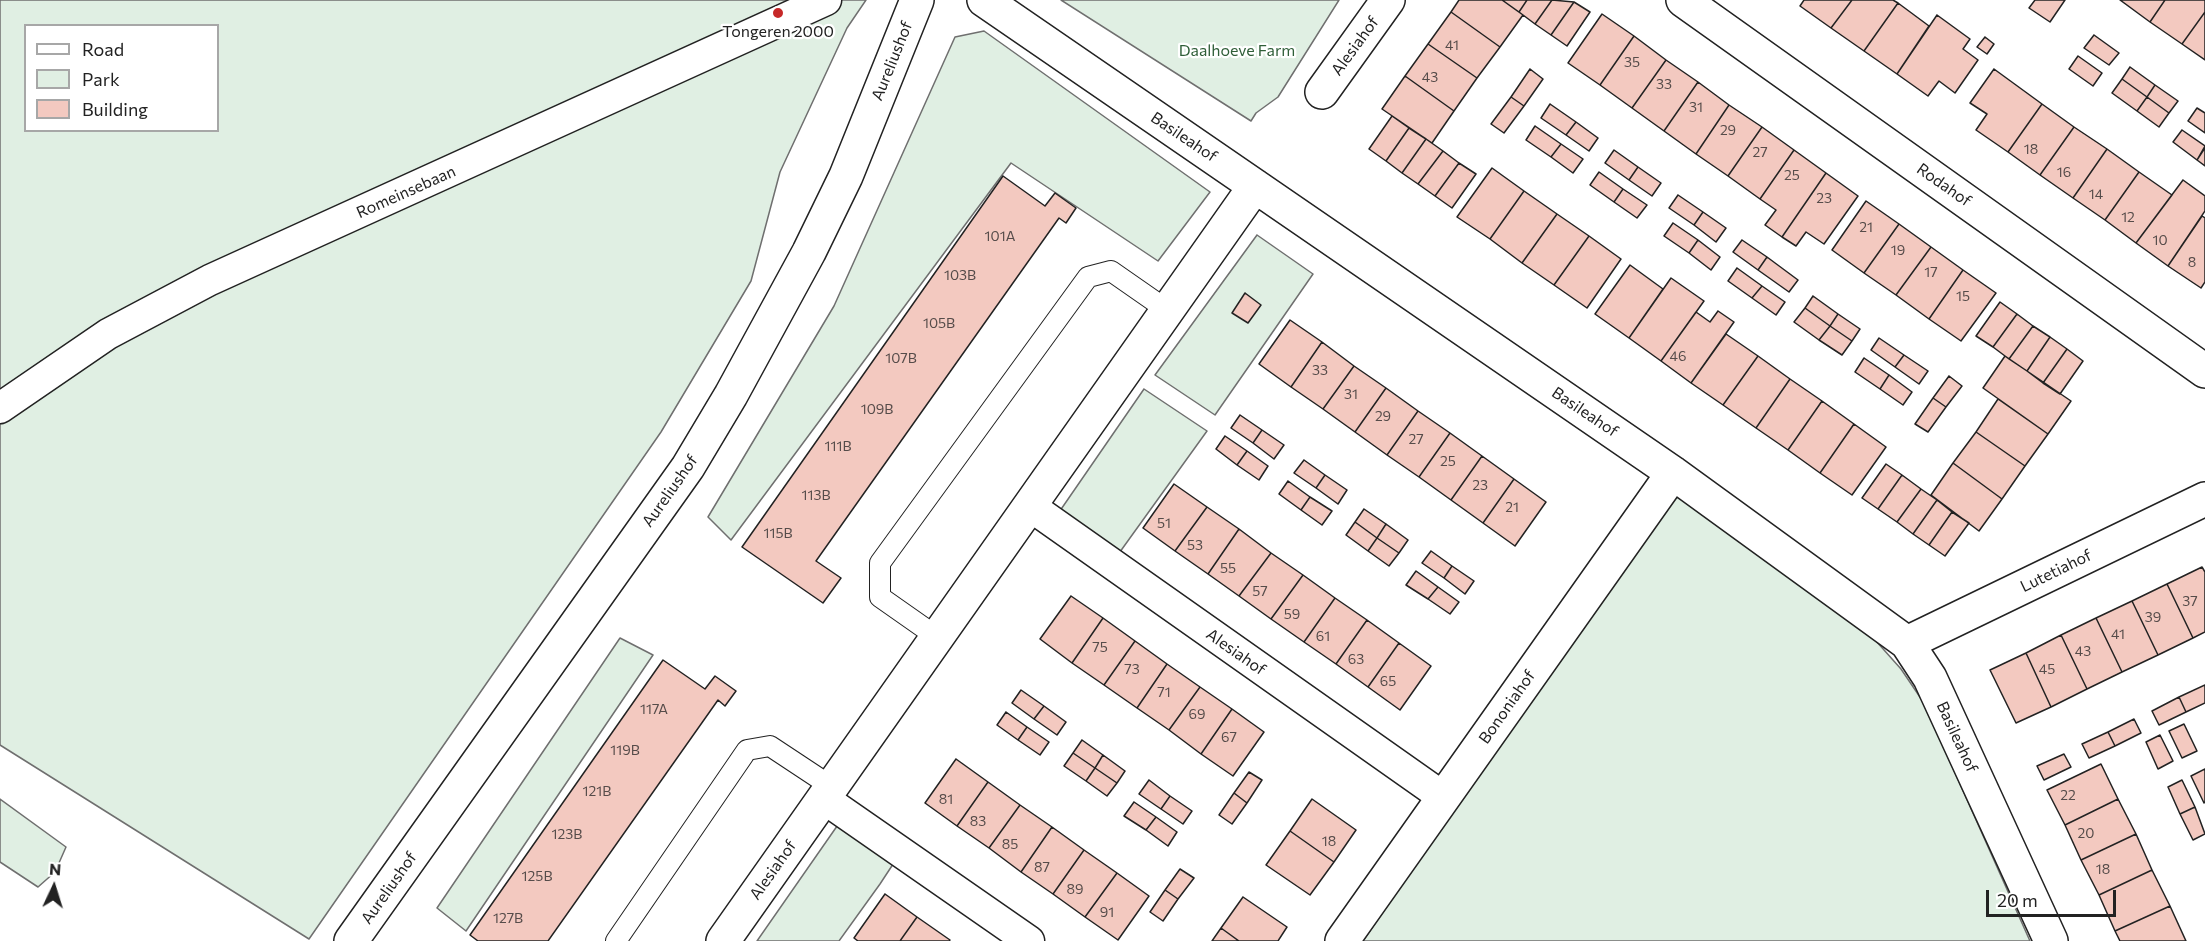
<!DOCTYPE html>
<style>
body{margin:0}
#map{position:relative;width:2205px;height:941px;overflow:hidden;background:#fff;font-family:Commissioner,sans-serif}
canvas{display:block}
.legend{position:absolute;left:24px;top:24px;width:195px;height:108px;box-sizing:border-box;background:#fff;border:2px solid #a7a7a7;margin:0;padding:8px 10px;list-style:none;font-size:18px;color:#222}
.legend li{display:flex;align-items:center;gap:12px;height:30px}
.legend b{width:30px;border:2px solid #a7a7a7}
.north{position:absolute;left:24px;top:857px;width:60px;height:60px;-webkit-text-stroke:4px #fff;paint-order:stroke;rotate:4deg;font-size:16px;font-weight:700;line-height:24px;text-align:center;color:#222}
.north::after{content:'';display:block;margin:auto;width:21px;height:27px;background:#222;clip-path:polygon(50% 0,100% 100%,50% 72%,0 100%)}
.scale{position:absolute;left:1986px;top:890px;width:130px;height:27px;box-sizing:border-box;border:3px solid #222;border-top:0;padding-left:8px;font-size:18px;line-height:21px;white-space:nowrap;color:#222;-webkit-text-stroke:4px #fff;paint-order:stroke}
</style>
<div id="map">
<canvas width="2205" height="941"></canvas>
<ul class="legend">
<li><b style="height:8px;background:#fff"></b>Road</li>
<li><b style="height:16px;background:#e0efe3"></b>Park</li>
<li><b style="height:16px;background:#f3c9c0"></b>Building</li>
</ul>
<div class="north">N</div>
<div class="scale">20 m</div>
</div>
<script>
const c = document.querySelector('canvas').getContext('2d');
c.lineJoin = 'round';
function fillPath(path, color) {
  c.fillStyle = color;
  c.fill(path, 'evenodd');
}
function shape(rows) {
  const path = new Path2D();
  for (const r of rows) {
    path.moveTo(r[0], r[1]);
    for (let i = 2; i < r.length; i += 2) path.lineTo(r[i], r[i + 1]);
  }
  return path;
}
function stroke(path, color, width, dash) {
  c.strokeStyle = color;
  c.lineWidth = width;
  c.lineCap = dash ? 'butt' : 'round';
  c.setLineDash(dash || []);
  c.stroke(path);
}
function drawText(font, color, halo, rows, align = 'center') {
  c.font = font + ' Commissioner,sans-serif';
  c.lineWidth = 4.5;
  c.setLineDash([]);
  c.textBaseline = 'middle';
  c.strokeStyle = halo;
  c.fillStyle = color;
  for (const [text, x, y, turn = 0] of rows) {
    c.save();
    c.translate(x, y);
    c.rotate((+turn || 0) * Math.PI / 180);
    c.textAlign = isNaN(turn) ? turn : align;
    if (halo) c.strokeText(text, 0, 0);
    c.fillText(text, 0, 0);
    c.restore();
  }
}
const green = shape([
 [0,0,866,0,847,28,780,172,751,281,661,432,309,939,0,745,0,0],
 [26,26,218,26,218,130,26,130,26,26],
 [1061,0,1339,0,1278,97,1256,113,1251,121,1061,0],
 [984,31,1210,192,1158,261,1011,163,731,540,708,517,834,306,955,37,984,31],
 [1257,235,1313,274,1215,415,1155,375,1257,235],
 [1144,389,1207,431,1117,556,1055,518,1144,389],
 [1671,492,1876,641,1901,669,1924,703,2030,941,1363,941,1671,492],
 [620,638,653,655,466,931,437,908,620,638],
 [0,799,66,847,55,872,38,887,0,862,0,799],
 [842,819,901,852,880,884,839,941,757,941,842,819]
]);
const building = shape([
 [1459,0,1502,0,1523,15,1500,47,1451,12,1459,0],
 [1502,0,1527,0,1519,12,1502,0],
 [1527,0,1552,0,1535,24,1519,12,1527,0],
 [1552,0,1574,2,1551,35,1535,24,1552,0],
 [1804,0,1852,0,1831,28,1800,6,1804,0],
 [1852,0,1893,0,1898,3,1864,51,1831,28,1852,0],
 [2035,0,2065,0,2050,22,2029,8,2035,0],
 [2120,0,2165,0,2150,22,2120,0],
 [2165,0,2205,0,2205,12,2182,44,2150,22,2165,0],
 [1574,2,1590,12,1567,46,1551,35,1574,2],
 [1898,3,1929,26,1897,74,1864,51,1898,3],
 [1451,12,1500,47,1477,78,1428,44,1451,12],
 [2205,12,2205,60,2182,44,2205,12],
 [1602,14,1634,36,1600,85,1568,63,1602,14],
 [1937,15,1970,39,1963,49,1978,60,1955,93,1939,81,1928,96,1897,74,1937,15],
 [2094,35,2119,53,2109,65,2084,48,2094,35],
 [1634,36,1666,60,1632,108,1600,85,1634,36],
 [1985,37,1994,44,1987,54,1977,47,1985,37],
 [1428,44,1477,78,1454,111,1405,76,1428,44],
 [2078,56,2102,73,2093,86,2069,69,2078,56],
 [1666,60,1698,82,1664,131,1632,108,1666,60],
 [2130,67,2155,85,2147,97,2122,79,2130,67],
 [1530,69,1543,79,1524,106,1511,97,1530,69],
 [1994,69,2042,104,2008,152,1976,130,1987,114,1970,103,1994,69],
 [1405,76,1454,111,1432,143,1382,109,1405,76],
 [2122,79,2147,97,2137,111,2112,93,2122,79],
 [1698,82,1729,105,1696,154,1664,131,1698,82],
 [2155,85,2178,101,2169,113,2147,97,2155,85],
 [1511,97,1524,106,1504,133,1491,124,1511,97],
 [2147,97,2169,113,2159,127,2137,111,2147,97],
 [1550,104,1576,122,1566,135,1541,118,1550,104],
 [2042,104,2074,127,2040,175,2008,152,2042,104],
 [1729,105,1762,127,1728,176,1696,154,1729,105],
 [2197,108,2205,113,2205,133,2188,121,2197,108],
 [1392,116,1409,128,1386,161,1369,149,1392,116],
 [1576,122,1598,138,1589,151,1566,135,1576,122],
 [1535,126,1561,144,1551,157,1526,140,1535,126],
 [1762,127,1794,150,1760,199,1728,176,1762,127],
 [2074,127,2107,149,2073,198,2040,175,2074,127],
 [1409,128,1426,139,1402,173,1386,161,1409,128],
 [2182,130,2205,146,2197,160,2173,142,2182,130],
 [1426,139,1443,151,1418,184,1402,173,1426,139],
 [1561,144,1583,159,1573,173,1551,157,1561,144],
 [2205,148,2205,166,2197,160,2205,148],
 [2107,149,2139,172,2105,220,2073,198,2107,149],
 [1614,150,1638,167,1629,180,1605,163,1614,150],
 [1794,150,1826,173,1782,237,1765,225,1776,210,1760,199,1794,150],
 [1443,151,1459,163,1435,196,1418,184,1443,151],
 [1459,163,1476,174,1452,208,1435,196,1459,163],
 [1638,167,1661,183,1652,196,1629,180,1638,167],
 [1492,168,1524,191,1490,239,1457,217,1492,168],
 [1599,172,1623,189,1614,202,1590,185,1599,172],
 [2139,172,2172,195,2136,243,2105,220,2139,172],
 [1826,173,1858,196,1824,244,1806,232,1796,246,1782,237,1826,173],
 [1003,176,1045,206,1055,193,1076,208,1066,223,1059,218,816,561,841,578,823,603,742,547,1003,176],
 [2183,180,2205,196,2205,211,2168,266,2136,243,2183,180],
 [1623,189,1647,205,1637,218,1614,202,1623,189],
 [1524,191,1557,214,1522,263,1490,239,1524,191],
 [1678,195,1703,212,1694,225,1669,208,1678,195],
 [1866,201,1899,224,1864,273,1832,250,1866,201],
 [1703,212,1726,228,1716,242,1694,225,1703,212],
 [1557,214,1589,236,1554,285,1522,263,1557,214],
 [2202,216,2205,218,2205,282,2201,288,2168,266,2202,216],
 [1673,223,1698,240,1689,253,1664,236,1673,223],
 [1899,224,1931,247,1896,295,1864,273,1899,224],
 [1589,236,1621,259,1587,308,1554,285,1589,236],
 [1698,240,1720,257,1711,270,1689,253,1698,240],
 [1742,240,1767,257,1758,270,1733,252,1742,240],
 [1931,247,1963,270,1929,319,1896,295,1931,247],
 [1767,257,1798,280,1789,292,1758,270,1767,257],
 [1630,265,1663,289,1629,338,1595,314,1630,265],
 [1737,268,1762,286,1752,298,1728,281,1737,268],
 [1963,270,1996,293,1961,341,1929,319,1963,270],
 [1671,278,1704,301,1661,361,1629,338,1671,278],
 [1762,286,1785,302,1776,315,1752,298,1762,286],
 [1245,293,1261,305,1248,323,1232,313,1245,293],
 [1813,296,1838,314,1830,326,1805,308,1813,296],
 [2000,302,2017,314,1993,347,1976,336,2000,302],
 [1805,308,1830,326,1819,340,1794,322,1805,308],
 [1718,311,1734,322,1691,383,1661,361,1696,312,1710,322,1718,311],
 [1838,314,1860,329,1852,341,1830,326,1838,314],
 [2017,314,2033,326,2009,359,1993,347,2017,314],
 [1290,320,1322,342,1291,387,1259,364,1290,320],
 [1830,326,1852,341,1842,355,1819,340,1830,326],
 [2033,326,2050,337,2027,371,2009,359,2033,326],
 [1726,334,1758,356,1723,405,1691,383,1726,334],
 [2050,337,2067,349,2043,383,2027,371,2050,337],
 [1879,338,1904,355,1895,367,1871,350,1879,338],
 [1322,342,1354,366,1323,409,1291,387,1322,342],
 [2067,349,2083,361,2060,394,2043,383,2067,349],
 [1904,355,1928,371,1919,384,1895,367,1904,355],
 [1758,356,1790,379,1756,428,1723,405,1758,356],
 [2005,356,2071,401,2048,434,1983,388,2005,356],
 [1864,358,1889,375,1880,389,1855,372,1864,358],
 [1354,366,1386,388,1355,432,1323,409,1354,366],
 [1889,375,1912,392,1903,405,1880,389,1889,375],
 [1949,376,1962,386,1946,407,1933,398,1949,376],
 [1790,379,1822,401,1788,450,1756,428,1790,379],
 [1386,388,1418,411,1387,455,1355,432,1386,388],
 [1933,398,1946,407,1928,432,1915,424,1933,398],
 [1998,399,2048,434,2025,466,1976,432,1998,399],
 [1822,401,1854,424,1820,473,1788,450,1822,401],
 [1418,411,1450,433,1419,477,1387,455,1418,411],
 [1240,415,1262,430,1253,443,1231,428,1240,415],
 [1854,424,1886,447,1852,495,1820,473,1854,424],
 [1262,430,1284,445,1274,459,1253,443,1262,430],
 [1976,432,2025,466,2002,499,1953,463,1976,432],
 [1450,433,1482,456,1451,500,1419,477,1450,433],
 [1225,436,1247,451,1237,465,1216,449,1225,436],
 [1247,451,1268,466,1259,480,1237,465,1247,451],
 [1482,456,1514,479,1483,523,1451,500,1482,456],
 [1304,460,1325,475,1316,488,1294,473,1304,460],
 [1953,463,2002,499,1979,531,1931,495,1953,463],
 [1886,464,1902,475,1878,509,1862,498,1886,464],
 [1325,475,1347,490,1338,504,1316,488,1325,475],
 [1902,475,1921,489,1897,522,1878,509,1902,475],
 [1514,479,1546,502,1515,546,1483,523,1514,479],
 [1288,481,1310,497,1301,510,1279,494,1288,481],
 [1174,484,1207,507,1175,551,1143,528,1174,484],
 [1921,489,1937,500,1913,534,1897,522,1921,489],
 [1310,497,1332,511,1322,525,1301,510,1310,497],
 [1937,500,1952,512,1929,545,1913,534,1937,500],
 [1207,507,1239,529,1208,574,1175,551,1207,507],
 [1364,509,1386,524,1377,538,1355,522,1364,509],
 [1952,512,1969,523,1945,556,1929,545,1952,512],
 [1355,522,1377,538,1368,551,1346,535,1355,522],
 [1386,524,1408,540,1399,553,1377,538,1386,524],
 [1239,529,1271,553,1239,596,1208,574,1239,529],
 [1377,538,1399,553,1389,566,1368,551,1377,538],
 [1431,551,1452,566,1444,578,1422,563,1431,551],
 [1271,553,1303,575,1271,619,1239,596,1271,553],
 [1452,566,1474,581,1465,594,1444,578,1452,566],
 [2202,567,2205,572,2205,632,2193,638,2167,584,2202,567],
 [1416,571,1438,587,1428,599,1406,585,1416,571],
 [1303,575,1335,598,1304,642,1271,619,1303,575],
 [2167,584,2193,638,2158,655,2132,601,2167,584],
 [1438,587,1459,602,1450,614,1428,599,1438,587],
 [1071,596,1103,618,1072,663,1040,639,1071,596],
 [1335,598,1367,620,1336,664,1304,642,1335,598],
 [2132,601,2158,655,2122,672,2096,618,2132,601],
 [1103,618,1135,641,1104,685,1072,663,1103,618],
 [2096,618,2122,672,2087,689,2061,635,2096,618],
 [1367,620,1399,643,1368,687,1336,664,1367,620],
 [2061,635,2087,689,2051,707,2026,653,2061,635],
 [1135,641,1167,664,1137,708,1104,685,1135,641],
 [1399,643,1431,666,1400,710,1368,687,1399,643],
 [2026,653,2051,707,2016,723,1990,670,2026,653],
 [663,660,705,689,715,676,736,691,725,706,718,700,548,941,478,941,470,935,663,660],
 [1167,664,1200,687,1169,730,1137,708,1167,664],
 [2205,685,2205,703,2186,712,2179,697,2205,685],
 [1200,687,1232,709,1201,754,1169,730,1200,687],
 [1021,690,1044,706,1034,719,1012,703,1021,690],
 [2179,697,2186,712,2159,725,2152,711,2179,697],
 [1044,706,1066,722,1057,735,1034,719,1044,706],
 [1232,709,1264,732,1233,776,1201,754,1232,709],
 [1006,712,1027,727,1018,740,997,725,1006,712],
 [2134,719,2141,733,2115,746,2108,732,2134,719],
 [2184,724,2197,751,2182,758,2169,731,2184,724],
 [1027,727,1049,742,1040,755,1018,740,1027,727],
 [2108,732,2115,746,2089,758,2082,744,2108,732],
 [2160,735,2173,761,2158,769,2146,742,2160,735],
 [1082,740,1103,755,1095,768,1073,753,1082,740],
 [1073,753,1095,768,1086,781,1064,766,1073,753],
 [2064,754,2071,767,2044,780,2037,766,2064,754],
 [1103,755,1125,771,1117,783,1095,768,1103,755],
 [956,759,988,782,957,826,925,803,956,759],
 [2101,764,2118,799,2065,825,2047,790,2101,764],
 [1095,768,1117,783,1107,796,1086,781,1095,768],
 [2205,769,2205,802,2204,803,2191,776,2205,769],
 [1249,772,1262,780,1247,803,1234,793,1249,772],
 [1149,780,1170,796,1161,809,1139,794,1149,780],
 [2182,780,2195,807,2180,814,2168,787,2182,780],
 [988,782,1020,805,989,848,957,826,988,782],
 [1234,793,1247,803,1232,824,1219,815,1234,793],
 [1170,796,1192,811,1183,824,1161,809,1170,796],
 [1312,799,1356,830,1334,862,1290,831,1312,799],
 [2118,799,2136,834,2081,860,2065,825,2118,799],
 [1134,802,1156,817,1146,830,1124,816,1134,802],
 [1020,805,1052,827,1021,872,989,848,1020,805],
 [2195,807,2205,834,2193,840,2180,814,2195,807],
 [1156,817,1177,832,1168,846,1146,830,1156,817],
 [1052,827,1084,850,1053,894,1021,872,1052,827],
 [1290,831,1334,862,1310,895,1266,865,1290,831],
 [2136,834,2152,870,2099,895,2081,860,2136,834],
 [1084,850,1117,873,1085,917,1053,894,1084,850],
 [1180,869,1194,878,1178,899,1165,890,1180,869],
 [2152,870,2170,906,2115,931,2099,895,2152,870],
 [1117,873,1149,896,1118,940,1085,917,1117,873],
 [1165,890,1178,899,1163,921,1150,912,1165,890],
 [885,894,917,917,900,941,858,941,854,938,885,894],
 [1243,897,1287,927,1278,941,1239,941,1221,928,1243,897],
 [2170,906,2186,941,2120,941,2115,931,2170,906],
 [917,917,950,940,949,941,900,941,917,917],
 [1221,928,1239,941,1212,941,1221,928]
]);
const service = shape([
 [937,637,880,597,880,563,1088,277,1111,271,1167,310],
 [616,941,747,750,770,746,832,787]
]);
const pedestrian = shape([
 [0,408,108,334,210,280,826,0],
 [1030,506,1443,797],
 [823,798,1029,941]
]);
const minor = shape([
 [984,0,1673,473,1907,643,1930,678,2051,941],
 [1683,0,2205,371],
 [1322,92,1388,0],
 [1907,643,2205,499],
 [723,941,1255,186],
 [1342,941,1673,473]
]);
const tertiary = shape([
 [351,941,688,467,731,395,809,252,846,176,917,0]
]);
const markers = [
 [778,13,6,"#c62828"]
];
const numberNames = [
 ["41",1452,45],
 ["35",1632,62],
 ["43",1430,77],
 ["33",1664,84],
 ["31",1696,107],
 ["29",1728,130],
 ["18",2031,149],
 ["27",1760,152],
 ["16",2064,172],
 ["25",1792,175],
 ["14",2096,194],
 ["23",1824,198],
 ["12",2128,217],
 ["21",1866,227],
 ["101A",1000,236],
 ["10",2160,240],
 ["19",1898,250],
 ["8",2192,262],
 ["17",1931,272],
 ["103B",960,275],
 ["15",1963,296],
 ["105B",939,323],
 ["46",1678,356],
 ["107B",901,358],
 ["33",1320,370],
 ["31",1351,394],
 ["109B",877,409],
 ["29",1383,416],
 ["27",1416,439],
 ["111B",838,446],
 ["25",1448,461],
 ["23",1480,485],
 ["113B",816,495],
 ["21",1512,507],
 ["51",1164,523],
 ["115B",778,533],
 ["53",1195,545],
 ["55",1228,568],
 ["57",1260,591],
 ["37",2190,601],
 ["59",1292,614],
 ["39",2153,617],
 ["41",2118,634],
 ["61",1323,636],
 ["75",1100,647],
 ["43",2083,651],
 ["63",1356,659],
 ["73",1132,669],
 ["45",2047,669],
 ["65",1388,681],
 ["71",1164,692],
 ["117A",654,709],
 ["69",1197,714],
 ["67",1229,737],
 ["119B",625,750],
 ["121B",597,791],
 ["22",2068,795],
 ["81",946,799],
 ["83",978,821],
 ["20",2086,833],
 ["123B",567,834],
 ["18",1329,841],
 ["85",1010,844],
 ["87",1042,867],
 ["18",2103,869],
 ["125B",537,876],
 ["89",1075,889],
 ["91",1107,912],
 ["127B",508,918]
];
const poiNames = [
 ["Tongeren 2000",778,32]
];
const streetNames = [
 ["Alesiahof",1355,46,-54],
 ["Aureliushof",892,61,-68],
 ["Basileahof",1184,137,34],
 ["Rodahof",1944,185,35],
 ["Romeinsebaan",406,192,-24],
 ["Basileahof",1585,412,34],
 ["Aureliushof",670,491,-55],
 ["Lutetiahof",2056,571,-26],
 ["Alesiahof",1236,652,35],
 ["Bononiahof",1507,707,-55],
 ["Basileahof",1957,737,65],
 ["Alesiahof",773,870,-55],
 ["Aureliushof",389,888,-55]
];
const parkNames = [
 ["Daalhoeve Farm",1237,51]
];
fillPath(green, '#e0efe3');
stroke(green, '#6f6f6f', 1.5);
fillPath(building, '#f3c9c0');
stroke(building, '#222', 1.5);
stroke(service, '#222', 22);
stroke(pedestrian, '#222', 33);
stroke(minor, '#222', 36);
stroke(tertiary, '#222', 36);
stroke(service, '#fff', 20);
stroke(pedestrian, '#fff', 30);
stroke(minor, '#fff', 33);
stroke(tertiary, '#fff', 33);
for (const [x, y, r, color] of markers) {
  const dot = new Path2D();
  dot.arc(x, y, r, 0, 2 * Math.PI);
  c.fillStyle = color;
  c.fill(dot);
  stroke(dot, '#fff', 2);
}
drawText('14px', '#564c4a', null, numberNames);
drawText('16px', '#222', '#fff', poiNames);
drawText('16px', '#222', '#fff', streetNames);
drawText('16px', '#2f5e38', '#fff', parkNames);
</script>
